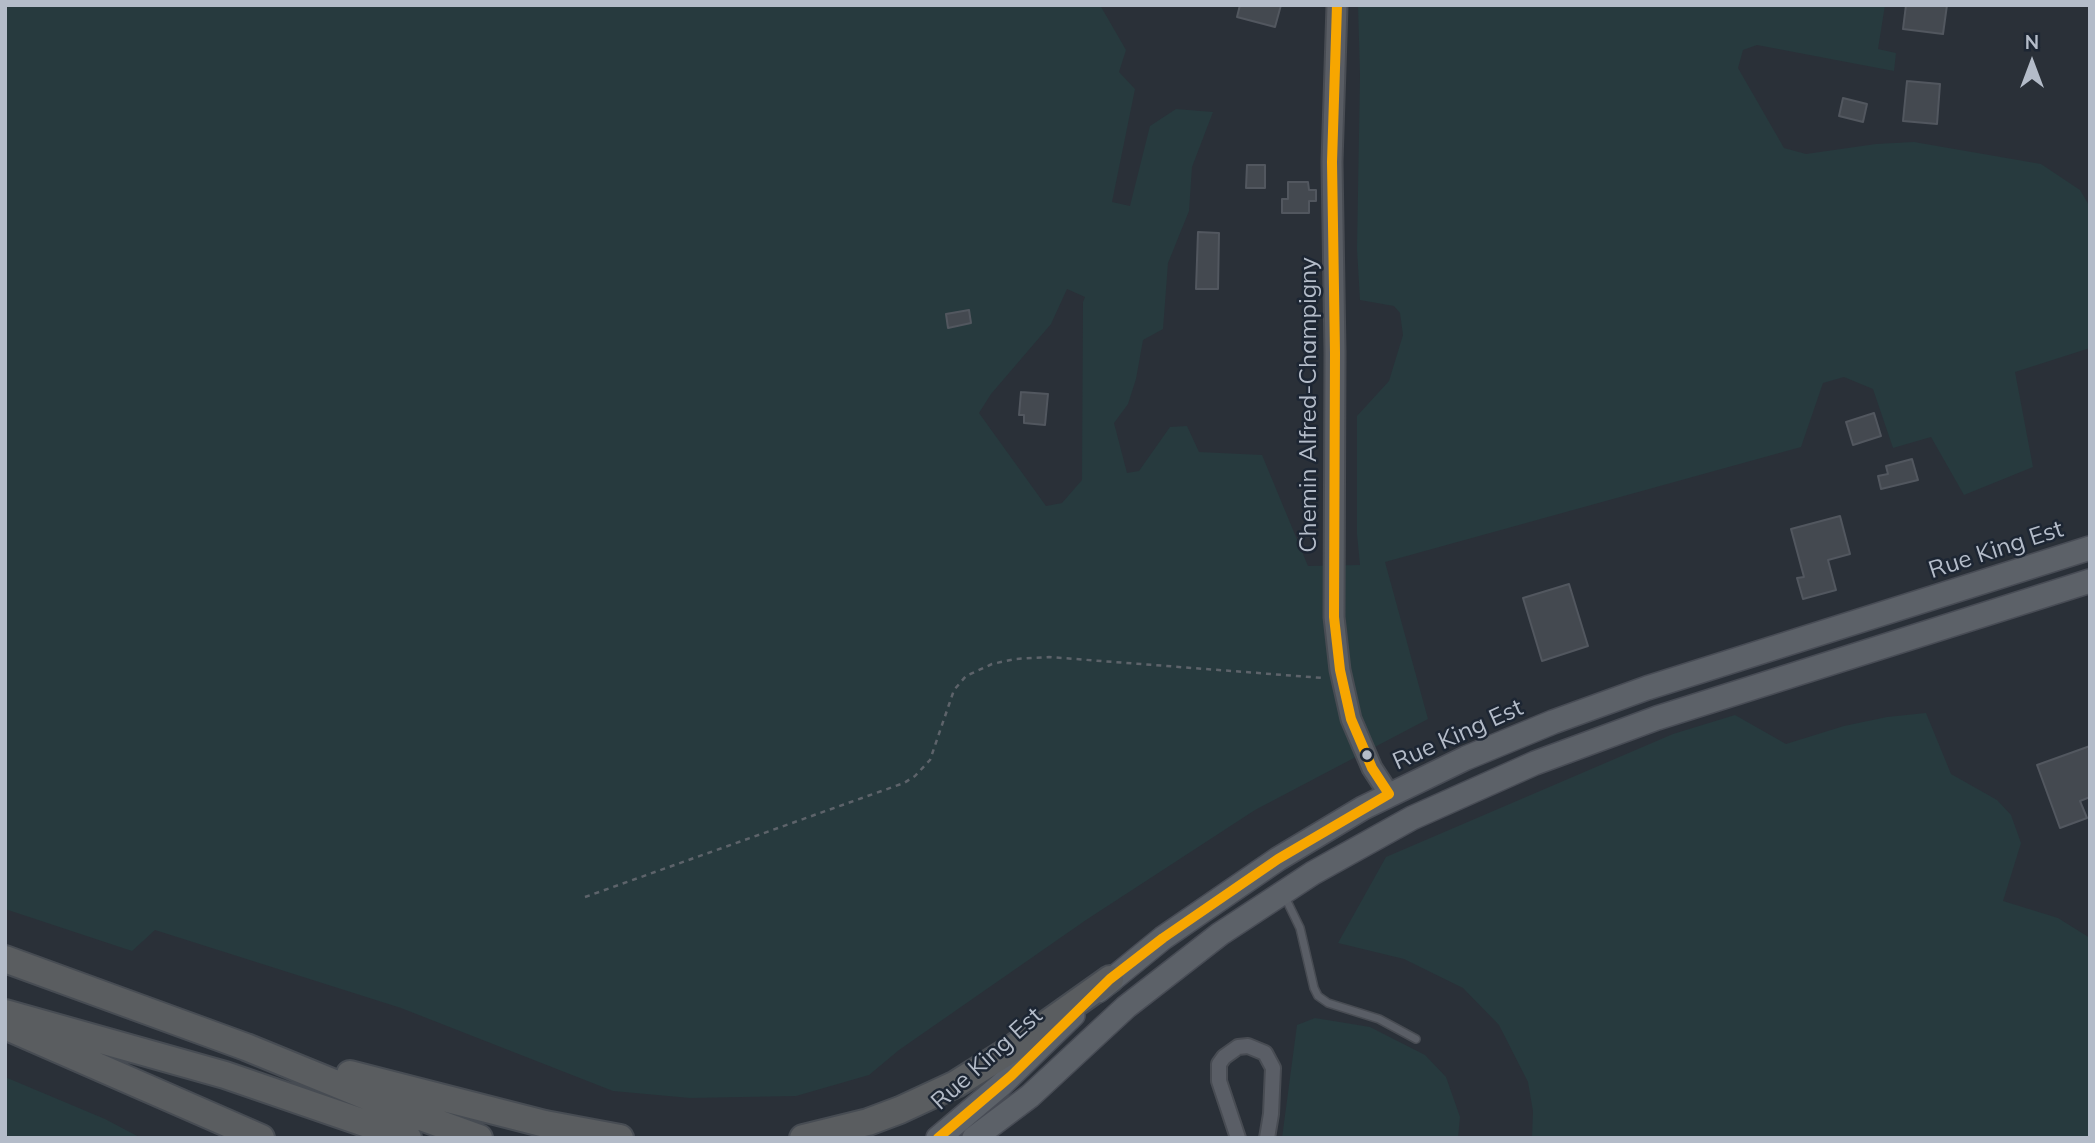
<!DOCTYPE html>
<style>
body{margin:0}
#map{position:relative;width:2095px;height:1143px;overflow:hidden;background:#2a3038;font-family:Mulish,sans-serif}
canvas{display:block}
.frame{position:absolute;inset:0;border:7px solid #b4bcc9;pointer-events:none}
.north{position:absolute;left:1997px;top:28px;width:70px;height:70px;-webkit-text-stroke:5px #1d2633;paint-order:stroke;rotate:0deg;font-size:19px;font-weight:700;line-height:28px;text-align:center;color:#b4bcc9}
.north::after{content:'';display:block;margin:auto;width:24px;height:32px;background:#b4bcc9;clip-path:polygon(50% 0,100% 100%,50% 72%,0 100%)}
</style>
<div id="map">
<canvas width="2095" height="1143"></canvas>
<div class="frame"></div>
<div class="north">N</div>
</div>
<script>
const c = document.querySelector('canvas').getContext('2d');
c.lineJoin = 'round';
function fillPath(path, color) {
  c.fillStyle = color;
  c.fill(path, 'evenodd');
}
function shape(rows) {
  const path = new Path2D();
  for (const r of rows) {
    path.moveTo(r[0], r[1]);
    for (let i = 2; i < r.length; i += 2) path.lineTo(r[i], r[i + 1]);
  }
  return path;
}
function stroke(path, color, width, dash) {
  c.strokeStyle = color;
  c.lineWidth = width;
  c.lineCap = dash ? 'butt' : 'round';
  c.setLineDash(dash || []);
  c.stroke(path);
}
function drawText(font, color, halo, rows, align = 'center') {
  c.font = font + ' Mulish,sans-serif';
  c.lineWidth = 5;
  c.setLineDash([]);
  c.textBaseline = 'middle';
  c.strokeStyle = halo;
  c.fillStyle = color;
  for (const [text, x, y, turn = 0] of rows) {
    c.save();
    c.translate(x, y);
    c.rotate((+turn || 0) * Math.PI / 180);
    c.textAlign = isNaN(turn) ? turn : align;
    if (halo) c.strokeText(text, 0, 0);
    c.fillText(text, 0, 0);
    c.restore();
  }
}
const green = shape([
 [5,5,1100,5,1126,50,1119,72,1135,89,1112,202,1130,206,1150,126,1176,109,1213,112,1192,167,1189,211,1168,263,1163,329,1143,340,1136,379,1128,404,1114,423,1127,473,1139,471,1170,427,1187,426,1199,452,1262,455,1308,566,1360,565,1357,534,1357,416,1389,381,1403,335,1400,313,1394,306,1360,300,1357,249,1360,75,1358,5,1885,5,1878,49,1896,53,1894,71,1757,45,1743,50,1738,68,1784,148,1806,154,1876,144,1914,142,2041,164,2080,190,2090,207,2090,348,2015,372,2033,467,1964,495,1931,437,1893,448,1873,389,1844,377,1823,383,1801,447,1385,562,1428,719,1255,810,1086,920,899,1050,869,1075,796,1096,690,1098,613,1091,401,1008,155,930,132,951,5,909],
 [1067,289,1085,297,1083,302,1082,480,1062,503,1046,506,979,413,991,394,1051,324],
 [1926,713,1951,774,1997,800,2011,815,2021,843,2003,901,2058,918,2090,938,2090,1138,1532,1138,1533,1111,1528,1082,1499,1025,1463,988,1404,959,1338,943,1386,857,1673,734,1735,715,1786,744,1844,726,1887,717],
 [1315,1018,1370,1027,1425,1055,1446,1077,1460,1117,1458,1138,1282,1138,1297,1025],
 [5,1077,105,1119,141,1138,5,1138]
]);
const building = shape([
 [1240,5,1281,5,1275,27,1237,17,1240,5],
 [1906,5,1947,5,1943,34,1903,29,1906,5],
 [1907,81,1940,84,1937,124,1903,121,1907,81],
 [1843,98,1867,104,1863,122,1839,116,1843,98],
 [1247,165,1265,165,1265,188,1246,188,1247,165],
 [1288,182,1308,182,1309,190,1316,190,1316,201,1309,201,1309,213,1282,213,1282,199,1288,199,1288,182],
 [1198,232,1219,233,1218,289,1196,289,1198,232],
 [969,310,971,323,948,328,946,314,969,310],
 [1021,392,1048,394,1045,425,1024,423,1024,415,1019,415,1021,392],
 [1874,413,1881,436,1853,445,1846,422,1874,413],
 [1912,459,1918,480,1881,489,1878,476,1888,474,1886,466,1912,459],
 [1840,516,1850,554,1828,560,1836,590,1803,599,1797,578,1804,577,1791,529,1840,516],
 [1569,584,1588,646,1542,661,1523,598,1569,584],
 [2090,746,2090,797,2080,801,2087,818,2060,828,2037,765,2090,746]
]);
const path = shape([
 [585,897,904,783,915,776,930,760,954,690,966,676,992,664,1015,659,1049,657,1323,678]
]);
const lane = shape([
 [1285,897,1300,928,1314,988,1318,996,1328,1003,1379,1019,1416,1039]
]);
const street = shape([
 [1238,1138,1219,1081,1219,1064,1224,1057,1238,1047,1248,1046,1265,1053,1273,1068,1271,1114,1267,1138]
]);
const secondary = shape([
 [1337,5,1332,162,1335,353,1334,617,1340,670,1351,719,1372,768,1389,794]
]);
const primary = shape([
 [1098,991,1163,938,1278,859,1363,808,1466,758,1553,722,1647,688,2090,548],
 [938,1138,1001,1085,1073,1015],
 [974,1138,1030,1096,1126,1007,1220,934,1313,873,1412,818,1535,763,1657,718,2090,581]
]);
const highway = shape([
 [5,959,246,1047,388,1105,479,1138],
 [5,1013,225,1075,408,1138],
 [5,1026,261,1138],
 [350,1074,545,1124,620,1138],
 [803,1138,868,1122,900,1110,956,1084,1010,1050,1110,979]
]);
const bus1 = shape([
 [1337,5,1332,162,1335,353,1334,617,1340,670,1351,719,1372,768,1389,794],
 [938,1138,1011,1076,1110,979,1163,938,1278,859,1389,794]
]);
const markers = [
 [1367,755,6,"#b4bcc9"]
];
const streetNames = [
 ["Chemin Alfred-Champigny",1309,405,-90],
 ["Rue King Est",1996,550,-18],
 ["Rue King Est",1458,735,-24],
 ["Rue King Est",987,1059,-42]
];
fillPath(green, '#273a3e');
fillPath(building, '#444950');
stroke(building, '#52575f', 2);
stroke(lane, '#484c53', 10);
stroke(street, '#484c53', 18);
stroke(secondary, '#484c53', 23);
stroke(primary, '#484c55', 26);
stroke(highway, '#474c53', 30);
stroke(path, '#5d636a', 2.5, [5, 5]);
stroke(lane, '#5a5e66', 7);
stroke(street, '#5a5e66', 14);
stroke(secondary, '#595d64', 19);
stroke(primary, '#5c6168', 23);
stroke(highway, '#5a5d60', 26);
stroke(bus1, '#f7a600', 10);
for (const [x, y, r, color] of markers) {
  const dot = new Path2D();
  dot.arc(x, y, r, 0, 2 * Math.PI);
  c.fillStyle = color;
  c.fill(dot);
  stroke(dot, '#1d2633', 2.5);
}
drawText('24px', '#b4bcc9', '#1d2633', streetNames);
</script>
